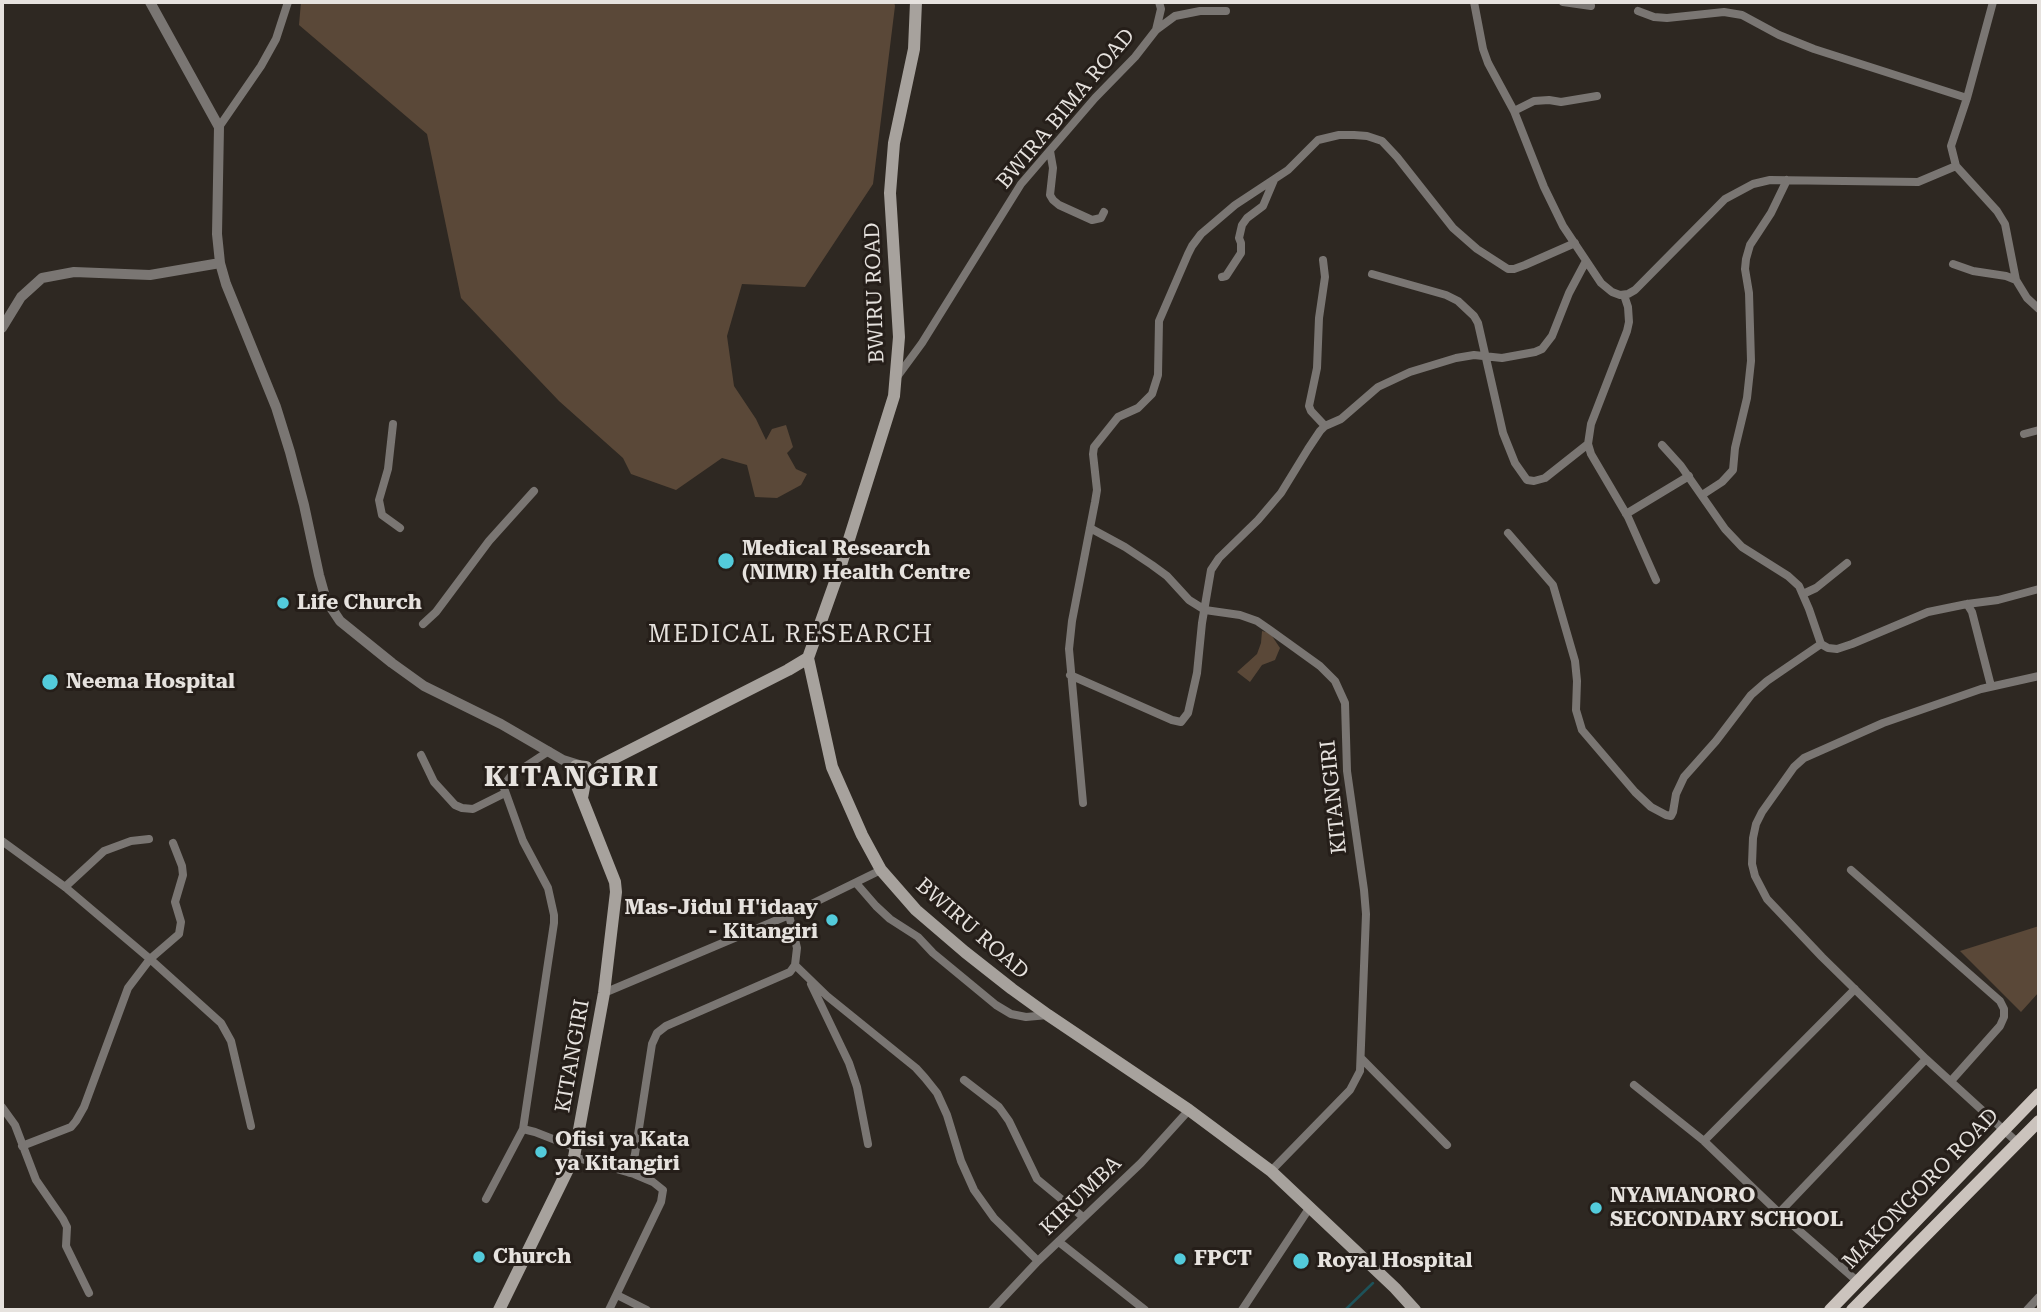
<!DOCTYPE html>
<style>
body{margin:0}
#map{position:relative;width:2041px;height:1312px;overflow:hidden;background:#2e2822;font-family:"Roboto Serif",serif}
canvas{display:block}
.frame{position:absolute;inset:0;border:4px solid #e6e2de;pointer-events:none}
</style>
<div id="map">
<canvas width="2041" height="1312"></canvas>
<div class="frame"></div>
</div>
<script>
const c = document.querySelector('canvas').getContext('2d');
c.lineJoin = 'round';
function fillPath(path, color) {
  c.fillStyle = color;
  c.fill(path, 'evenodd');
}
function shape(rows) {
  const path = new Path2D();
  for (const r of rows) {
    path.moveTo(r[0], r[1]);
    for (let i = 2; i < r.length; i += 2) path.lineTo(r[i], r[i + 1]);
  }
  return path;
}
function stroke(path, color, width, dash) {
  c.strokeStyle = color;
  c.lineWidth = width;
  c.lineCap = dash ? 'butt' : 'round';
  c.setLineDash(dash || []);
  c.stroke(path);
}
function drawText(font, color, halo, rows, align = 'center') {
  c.font = font + ' "Roboto Serif",serif';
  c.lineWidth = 6;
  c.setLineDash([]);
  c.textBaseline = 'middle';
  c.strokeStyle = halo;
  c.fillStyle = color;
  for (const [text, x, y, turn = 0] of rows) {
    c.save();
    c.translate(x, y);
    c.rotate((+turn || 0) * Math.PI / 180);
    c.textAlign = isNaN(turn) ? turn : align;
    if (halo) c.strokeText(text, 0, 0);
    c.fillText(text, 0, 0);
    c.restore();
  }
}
const green = shape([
 [301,2,894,2,895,6,873,184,805,287,742,284,727,336,734,386,756,419,766,440,772,429,786,425,793,447,787,453,796,469,807,474,801,485,777,498,755,497,747,465,722,458,676,490,631,474,623,458,559,401,461,298,427,134,299,25],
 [1262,631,1270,633,1280,648,1275,660,1262,665,1250,682,1237,672,1257,654,1261,643],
 [2039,926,2039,992,2021,1012,1960,951]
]);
const stream = shape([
 [1345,1310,1373,1283]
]);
const minor = shape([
 [1474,2,1483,49,1488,63,1514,111,1544,187,1563,226,1601,283,1612,292,1620,295,1628,294,1635,290,1725,199,1753,184,1770,180,1918,182,1956,166],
 [1563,2,1591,6],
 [1993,2,1967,98,1951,146,1956,166,1997,211,2005,224,2016,280,2027,298,2039,309],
 [1638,11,1654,17,1667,18,1724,12,1742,15,1779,35,1814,49,1967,98],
 [1156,30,1175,16,1200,11,1226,11],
 [1514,111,1534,101,1549,100,1561,102,1597,96],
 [219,127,261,66,276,39,288,2],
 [1050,151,1053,168,1050,195,1053,200,1059,205,1092,220,1101,218,1104,212],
 [1323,260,1325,277,1319,318,1317,368,1309,406,1311,411,1325,426],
 [1953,264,1973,271,2006,276,2016,280],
 [1372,274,1446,295,1458,301,1474,316,1478,323,1503,433,1515,463,1527,480,1534,481,1545,478,1588,444],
 [1222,277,1226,276,1241,253,1241,243,1239,238,1242,225,1247,218,1263,206,1274,180],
 [1624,295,1628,307,1629,322,1627,331,1591,424,1588,444,1591,454,1628,517,1656,580],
 [897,377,922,343,1021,184,1095,98,1135,57,1156,30,1161,9,1159,2],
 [393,424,388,469,379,500,382,515,400,528],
 [2024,434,2039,430],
 [1662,445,1681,466,1725,529,1742,547,1788,576,1799,586,1809,609,1821,644,1828,648,1837,649,1852,644,1928,612,1967,604,1998,600,2039,589],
 [1702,495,1722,482,1733,470,1735,448,1747,398,1751,361,1749,293,1745,269,1746,259,1750,245,1771,213,1787,180],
 [1626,514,1689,476],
 [1090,528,1125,547,1152,565,1167,576,1189,600,1205,610,1240,615,1257,621,1270,630,1320,666,1335,681,1345,703,1347,771,1364,890,1366,914,1360,1071,1350,1090,1271,1171],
 [1508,533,1553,585,1575,661,1577,681,1576,710,1582,730,1635,792,1651,807,1666,815,1671,816,1673,812,1676,794,1684,777,1716,741,1751,695,1767,681,1821,644],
 [1803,594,1816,588,1847,563],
 [1967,604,1972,612,1991,686],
 [423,624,436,612,489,541,534,491],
 [1070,675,1172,720,1181,722,1188,713,1197,673,1202,623,1211,570,1219,558,1258,520,1281,493,1308,449,1320,431,1325,426,1341,419,1378,387,1410,372,1456,358,1474,355,1502,358,1535,352,1542,349,1552,336,1569,293,1586,261],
 [421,755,434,782,455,805,462,808,473,809,505,793],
 [1083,803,1069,649,1072,621,1095,502,1097,490,1093,454,1094,447,1118,417,1138,408,1152,394,1158,375,1159,321,1188,254,1192,246,1201,234,1235,205,1288,170,1318,140,1339,135,1354,135,1367,136,1382,141,1397,157,1453,228,1477,249,1508,269,1514,269,1525,265,1575,243],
 [2,841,65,887,150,959,221,1023,231,1041,251,1126],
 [1851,870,2000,1001,2004,1009,2004,1017,2000,1026,1951,1081],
 [856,883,876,906,890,919,918,937,933,953,996,1005,1011,1014,1026,1017,1048,1015],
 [65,887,104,851,131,841,149,839],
 [789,915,797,948,795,965,827,996,916,1068,925,1078,937,1093,947,1115,961,1161,974,1190,994,1218,1038,1261],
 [811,984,849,1063,857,1087,868,1144],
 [604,993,789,915,881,870],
 [1361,1058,1447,1145],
 [964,1080,999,1107,1009,1121,1037,1179,1083,1217],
 [1634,1085,1704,1141,1779,1213,1857,1281],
 [2,1107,15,1125,36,1180,63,1219,67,1227,66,1246,89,1293],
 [523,1129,535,1132,576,1148],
 [1704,1141,1855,989],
 [2018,1143,1926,1059,1822,957,1767,899,1755,876,1752,864,1753,838,1756,824,1762,812,1794,767,1804,758,1883,723,1981,689,2039,676],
 [22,1146,71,1127,76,1121,84,1107,128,988,150,959,179,934,181,922,175,902,183,875,182,866,173,843],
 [574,1157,634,1174,653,1182,663,1190,661,1202,609,1310],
 [630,1173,635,1154,652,1044,657,1033,666,1026,790,972,795,965],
 [486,1199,523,1129,554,923,554,915,548,888,523,841,504,788,505,784,511,776,549,751],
 [1779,1213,1926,1059],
 [1059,1242,1145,1310],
 [617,1295,647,1310],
 [992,1310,1038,1261,1141,1163,1189,1110],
 [1242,1310,1310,1207],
 [2027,1310,2039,1297]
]);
const tertiary = shape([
 [150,2,219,127,217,234,220,263,226,284,276,407,290,452,304,505,319,575,326,600,340,621,392,663,424,686,501,724,563,760,579,765],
 [2,328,21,297,42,278,74,272,150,275,220,263]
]);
const secondary = shape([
 [916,2,914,49,894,143,890,193,899,337,894,396,840,568,808,658,832,767,862,835,881,870,916,910,965,952,1012,989,1048,1015,1189,1110,1271,1171,1395,1288,1415,1310],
 [582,783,575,781,572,775,576,766,586,767,589,776],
 [582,798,585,782,601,765,788,670,808,658],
 [499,1310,574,1157,604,993,616,892,615,882,575,781]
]);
const primary = shape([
 [1830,1310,2039,1094],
 [1852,1310,2039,1121]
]);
const markers = [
 [726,561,9,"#53cbdb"],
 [283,603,7,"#53cbdb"],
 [50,682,9,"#53cbdb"],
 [832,920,7,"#53cbdb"],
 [541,1152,7,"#53cbdb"],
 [1596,1208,7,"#53cbdb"],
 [479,1257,7,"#53cbdb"],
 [1180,1259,7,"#53cbdb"],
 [1301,1261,9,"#53cbdb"]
];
const streetNames = [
 ["BWIRA BIMA ROAD",1066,109,-50],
 ["BWIRU ROAD",875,293,-92],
 ["KITANGIRI",1334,797,-96],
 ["BWIRU ROAD",972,929,41],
 ["KITANGIRI",573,1056,-80],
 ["MAKONGORO ROAD",1921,1189,-46],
 ["KIRUMBA",1081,1196,-44]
];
const poiNames = [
 ["Medical Research",742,549],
 ["(NIMR) Health Centre",742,573],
 ["Life Church",297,603],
 ["Neema Hospital",66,682],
 ["Mas-Jidul H'idaay",818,908,"right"],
 ["- Kitangiri",818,932,"right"],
 ["Ofisi ya Kata",555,1140],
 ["ya Kitangiri",555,1164],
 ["NYAMANORO",1610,1196],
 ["SECONDARY SCHOOL",1610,1220],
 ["Church",493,1257],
 ["FPCT",1194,1259],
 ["Royal Hospital",1317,1261]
];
const quarterNames = [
 ["MEDICAL RESEARCH",791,635]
];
const districtNames = [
 ["KITANGIRI",572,778]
];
fillPath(green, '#5a4838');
stroke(stream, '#1d5259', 2.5);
stroke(minor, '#7a7673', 8);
stroke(tertiary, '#7a7673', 10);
stroke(secondary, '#a7a29d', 12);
stroke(primary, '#cbc3bd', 12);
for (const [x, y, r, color] of markers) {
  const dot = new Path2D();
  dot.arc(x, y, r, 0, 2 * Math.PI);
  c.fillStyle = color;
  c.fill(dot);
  stroke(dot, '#251e19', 2.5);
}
drawText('21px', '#e6e2de', '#251e19', streetNames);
drawText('bold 21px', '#e6e2de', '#251e19', poiNames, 'left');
c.letterSpacing = '2px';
drawText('24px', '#e6e2de', '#251e19', quarterNames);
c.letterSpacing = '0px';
c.letterSpacing = '2px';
drawText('bold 28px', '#e6e2de', '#251e19', districtNames);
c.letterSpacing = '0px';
</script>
